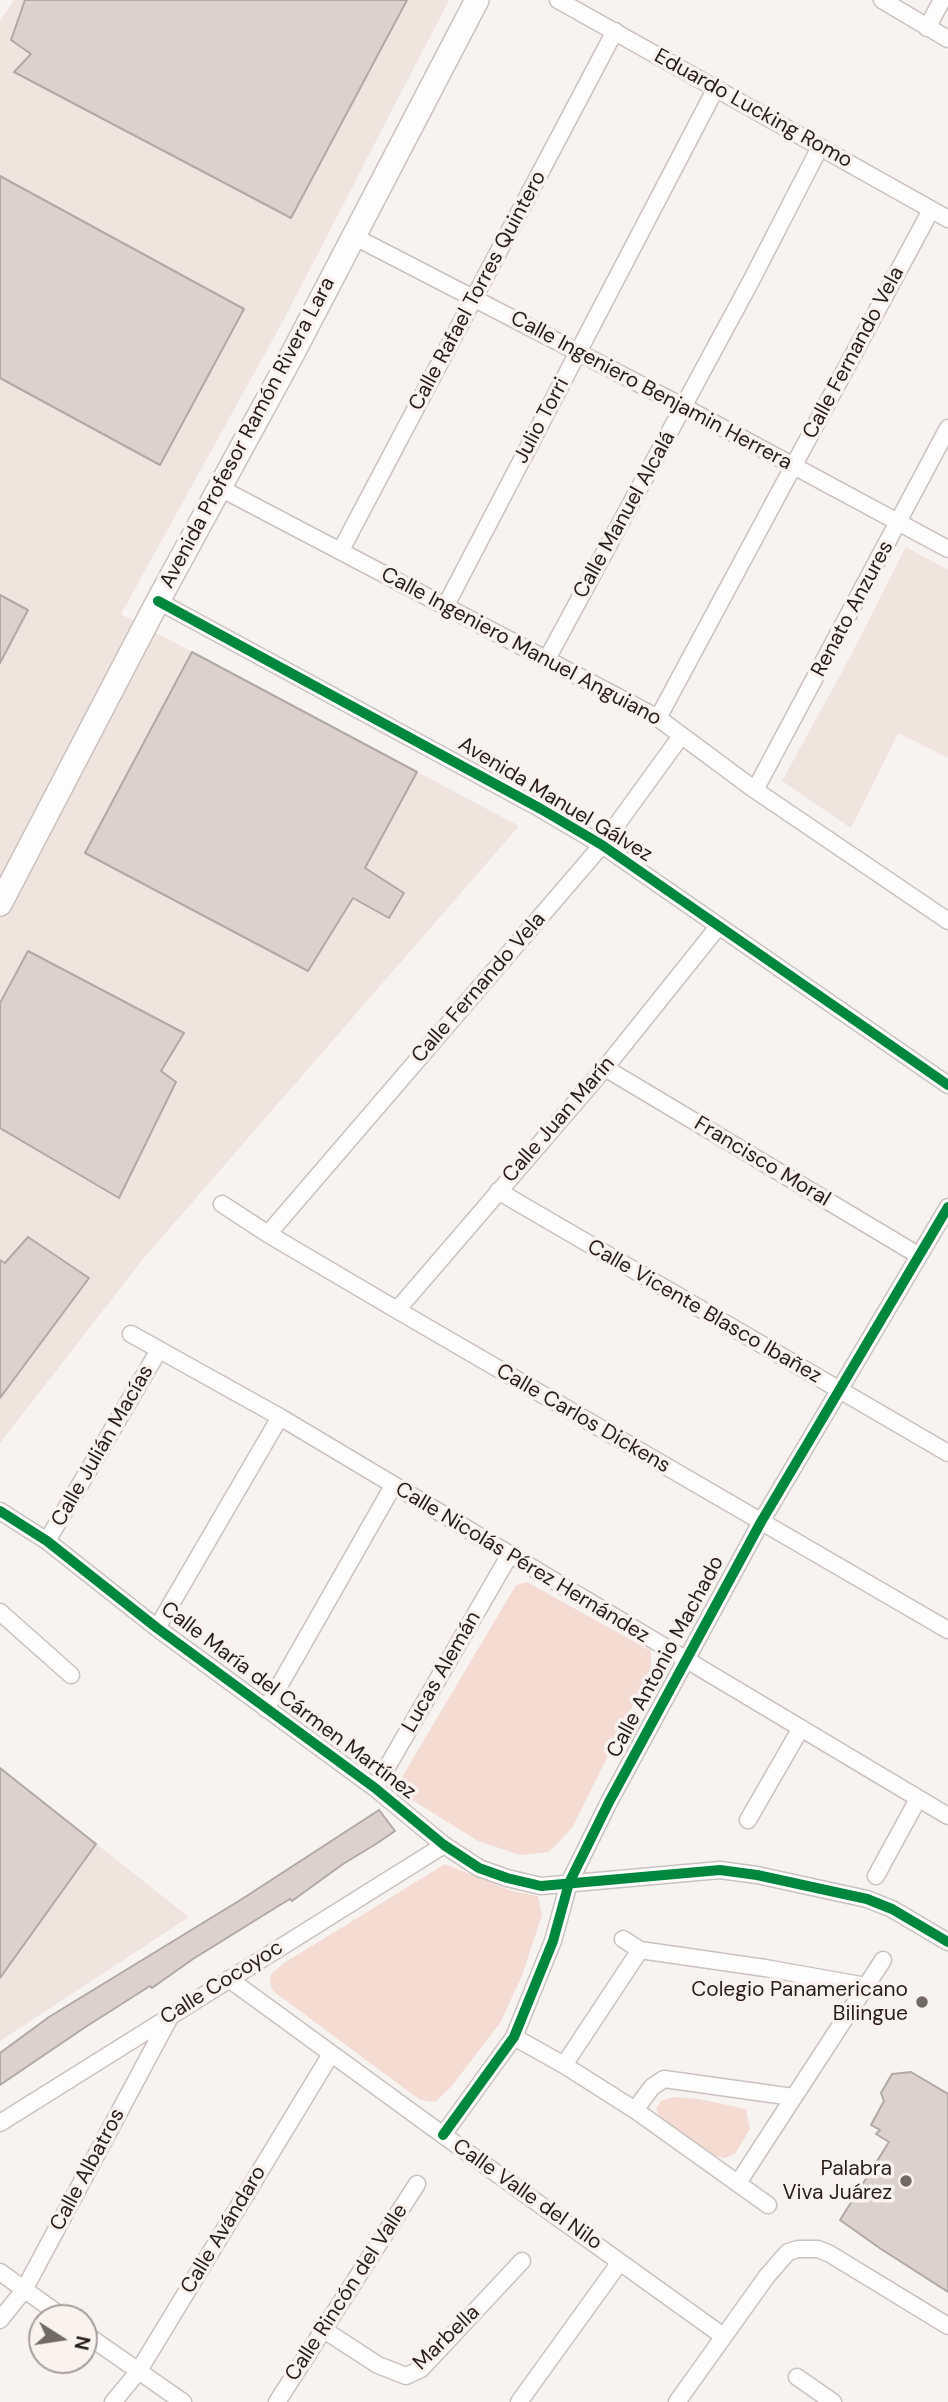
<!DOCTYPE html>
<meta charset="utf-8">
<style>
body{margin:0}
#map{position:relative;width:948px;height:2402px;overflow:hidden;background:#f7f3f1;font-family:"DM Sans",sans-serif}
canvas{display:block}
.north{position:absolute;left:28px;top:2304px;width:70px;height:70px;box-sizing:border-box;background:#f9f2ef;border:2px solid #a69d99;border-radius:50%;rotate:102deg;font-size:19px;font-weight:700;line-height:28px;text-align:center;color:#2a1d18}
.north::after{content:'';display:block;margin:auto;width:24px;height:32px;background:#726864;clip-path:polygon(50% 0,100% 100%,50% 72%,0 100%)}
</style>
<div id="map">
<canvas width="948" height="2402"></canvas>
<div class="north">N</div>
</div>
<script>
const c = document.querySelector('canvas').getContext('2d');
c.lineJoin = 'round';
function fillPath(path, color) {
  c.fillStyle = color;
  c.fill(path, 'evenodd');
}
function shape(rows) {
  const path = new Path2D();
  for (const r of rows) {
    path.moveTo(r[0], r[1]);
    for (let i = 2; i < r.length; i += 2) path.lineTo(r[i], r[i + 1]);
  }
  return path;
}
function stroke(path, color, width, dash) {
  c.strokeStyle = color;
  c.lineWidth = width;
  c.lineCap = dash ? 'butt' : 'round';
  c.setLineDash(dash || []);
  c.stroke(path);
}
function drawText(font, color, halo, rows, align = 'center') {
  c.font = font + ' "DM Sans",sans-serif';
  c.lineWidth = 7;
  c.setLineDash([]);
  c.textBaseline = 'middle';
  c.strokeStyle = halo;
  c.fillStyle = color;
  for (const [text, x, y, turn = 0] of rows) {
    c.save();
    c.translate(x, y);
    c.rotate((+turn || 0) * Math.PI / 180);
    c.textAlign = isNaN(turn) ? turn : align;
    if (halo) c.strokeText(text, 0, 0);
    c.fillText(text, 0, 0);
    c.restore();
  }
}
const built = shape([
 [14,0,449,0,283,321,121,614,519,826,143,1259,0,1443,0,21],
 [906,547,948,570,948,758,898,733,851,828,782,781,849,659],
 [0,1768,189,1917,0,2041]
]);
const green = shape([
 [527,1582,651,1651,651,1669,572,1828,549,1852,520,1855,478,1841,401,1793,402,1777,516,1585],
 [445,1864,512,1891,538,1896,542,1915,522,1976,500,2023,451,2087,435,2102,420,2100,273,1991,270,1983,271,1974,284,1963],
 [674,2097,699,2099,746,2109,750,2129,735,2154,725,2158,715,2156,659,2116,656,2109,661,2101]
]);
const building = shape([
 [25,0,407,0,291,218,14,72,31,54,11,40,25,0],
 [0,176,244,309,160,465,0,378,0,176],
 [0,595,28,610,0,663,0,595],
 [192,652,417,772,365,868,404,893,389,918,353,898,308,971,85,853,192,652],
 [28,951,184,1033,161,1071,176,1082,119,1198,0,1128,0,1003,28,951],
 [28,1237,89,1278,0,1398,0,1260,5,1263,28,1237],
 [0,1768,96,1844,0,1978,0,1768],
 [379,1810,395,1831,376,1844,343,1864,292,1901,290,1899,280,1905,193,1959,152,1988,150,1986,87,2026,0,2085,0,2053,49,2017,242,1899,379,1810],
 [911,2072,948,2094,948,2292,881,2249,840,2220,889,2142,876,2134,880,2130,871,2125,884,2101,881,2093,892,2074,911,2072]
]);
const minor = shape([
 [558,0,948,219],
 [882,0,948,39],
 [927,28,942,0],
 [353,236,684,407,948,549],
 [220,488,658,718,755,790,948,921],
 [341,550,615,31],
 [158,601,541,809,602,845,948,1085],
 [446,605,716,88],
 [547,659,751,281,820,147],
 [658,718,931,210],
 [755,790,948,428],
 [605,1068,918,1255],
 [498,1191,948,1453],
 [222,1204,268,1234,397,1310,948,1630],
 [268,1234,602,845,681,736],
 [397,1310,605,1068,718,927],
 [131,1334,280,1417,948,1816],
 [0,1511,47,1541,157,1628,375,1788,444,1845,479,1868,507,1878,541,1886,720,1870,757,1875,867,1899,892,1909,948,1942],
 [47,1541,159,1350],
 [0,1612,71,1675],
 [157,1628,280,1417],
 [266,1709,393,1486],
 [375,1788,509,1556],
 [748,1820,801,1728],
 [876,1876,918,1799],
 [623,1939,640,1950],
 [229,1979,443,2135,723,2336],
 [514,2037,564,2065,635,2110,768,2205],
 [564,2065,640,1950,765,1968,866,1986],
 [635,2110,652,2087,664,2079,793,2097],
 [0,2123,444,1845],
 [443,2135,514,2037,553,1941,569,1883,609,1802,761,1522,948,1207],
 [738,2183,883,1960],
 [0,2272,64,2318],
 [0,2320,24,2290,170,2017],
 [324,2330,378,2365,406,2376,421,2369,522,2261],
 [84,2333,183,2402],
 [797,2377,833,2402],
 [113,2402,138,2372,331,2054],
 [277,2402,417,2184],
 [519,2402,620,2262],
 [677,2402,767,2276,788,2252,798,2249,818,2249,830,2254,948,2326]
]);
const secondary = shape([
 [0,904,158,601,293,353,477,0]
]);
const cycleway = shape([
 [158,601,541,809,602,845,948,1085],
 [0,1511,47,1541,157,1628,375,1788,444,1845,479,1868,507,1878,541,1886,720,1870,757,1875,867,1899,892,1909,948,1942],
 [443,2135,514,2037,553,1941,569,1883,609,1802,761,1522,948,1207]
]);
const markers = [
 [922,2002,7,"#726864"],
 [906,2181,7,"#726864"]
];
const streetNames = [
 ["Eduardo Lucking Romo",753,109,29],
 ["Calle Rafael Torres Quintero",478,291,-62],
 ["Calle Fernando Vela",854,353,-62],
 ["Calle Ingeniero Benjamin Herrera",651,391,28],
 ["Julio Torri",542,421,-62],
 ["Avenida Profesor Ramón Rivera Lara",248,433,-62],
 ["Calle Manuel Alcalá",625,515,-61],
 ["Renato Anzures",853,609,-62],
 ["Calle Ingeniero Manuel Anguiano",521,647,28],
 ["Avenida Manuel Gálvez",555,800,31],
 ["Calle Fernando Vela",479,988,-49],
 ["Calle Juan Marín",559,1120,-49],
 ["Francisco Moral",762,1162,31],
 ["Calle Vicente Blasco Ibañez",704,1312,30],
 ["Calle Carlos Dickens",583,1419,30],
 ["Calle Julián Macías",103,1446,-60],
 ["Calle Nicolás Pérez Hernández",522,1563,31],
 ["Calle Antonio Machado",666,1657,-62],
 ["Lucas Alemán",442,1672,-60],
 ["Calle María del Cármen Martínez",288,1701,37],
 ["Calle Cocoyoc",222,1983,-32],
 ["Calle Albatros",88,2170,-62],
 ["Calle Valle del Nilo",527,2195,35],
 ["Calle Avándaro",224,2230,-59],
 ["Calle Rincón del Valle",347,2293,-57],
 ["Marbella",447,2338,-44]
];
const poiNames = [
 ["Colegio Panamericano",908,1990],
 ["Bilingue",908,2014],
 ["Palabra",892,2169],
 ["Viva Juárez",892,2193]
];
fillPath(built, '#f0e4df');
fillPath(green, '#f5dcd3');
fillPath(building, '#dcd1cd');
stroke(building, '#b1a9a6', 2);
stroke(minor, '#cac2be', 19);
stroke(secondary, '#cac2be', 26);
stroke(minor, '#fefdfd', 16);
stroke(secondary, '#fefdfd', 23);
stroke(cycleway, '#00873e', 10);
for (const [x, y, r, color] of markers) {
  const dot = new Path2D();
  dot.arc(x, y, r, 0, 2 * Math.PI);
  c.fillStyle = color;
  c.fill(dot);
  stroke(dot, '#f9f2ef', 2.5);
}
drawText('21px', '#2a1d18', '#f9f2ef', streetNames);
drawText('21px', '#2a1d18', '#f9f2ef', poiNames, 'right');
</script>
